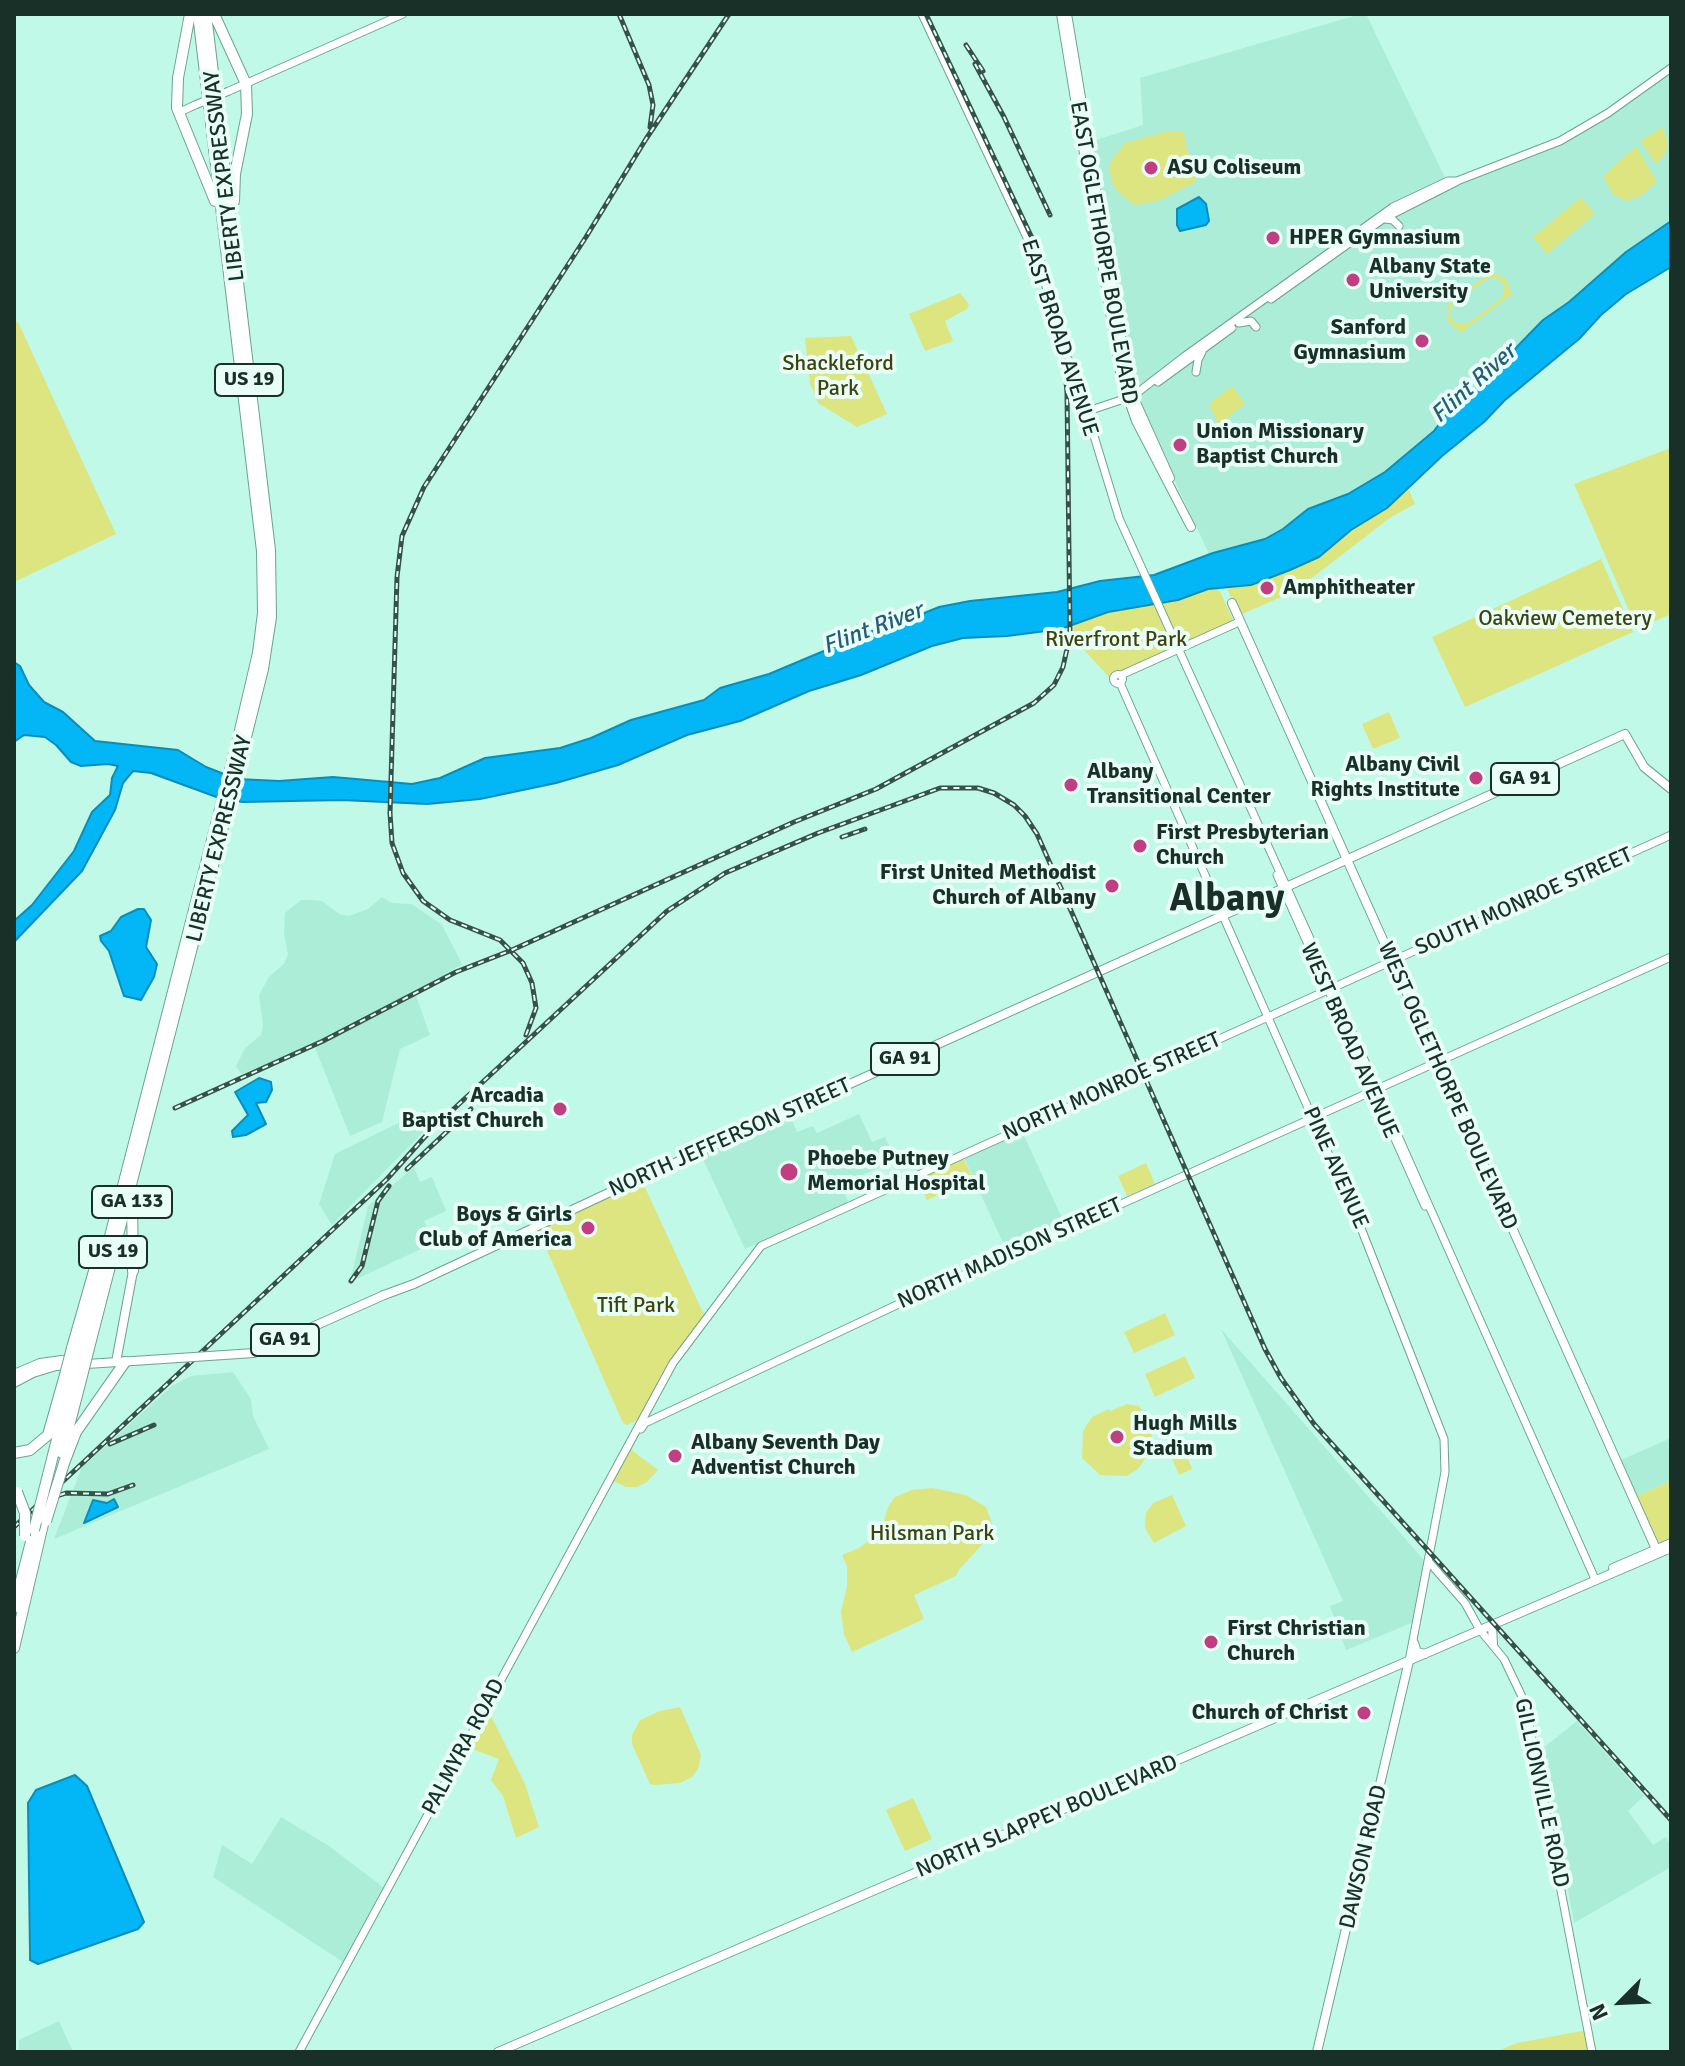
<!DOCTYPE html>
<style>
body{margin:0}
#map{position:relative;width:1685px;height:2066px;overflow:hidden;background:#c0f9e7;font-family:Signika,sans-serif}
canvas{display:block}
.frame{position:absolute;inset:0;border:16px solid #193029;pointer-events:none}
.north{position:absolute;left:1581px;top:1962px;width:80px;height:80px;-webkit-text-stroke:6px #e8fef6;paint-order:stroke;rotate:246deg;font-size:22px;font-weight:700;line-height:32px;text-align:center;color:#193029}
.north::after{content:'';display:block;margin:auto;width:28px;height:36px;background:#193029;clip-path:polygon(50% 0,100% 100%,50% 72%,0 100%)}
</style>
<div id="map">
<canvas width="1685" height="2066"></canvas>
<div class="frame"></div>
<div class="north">N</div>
</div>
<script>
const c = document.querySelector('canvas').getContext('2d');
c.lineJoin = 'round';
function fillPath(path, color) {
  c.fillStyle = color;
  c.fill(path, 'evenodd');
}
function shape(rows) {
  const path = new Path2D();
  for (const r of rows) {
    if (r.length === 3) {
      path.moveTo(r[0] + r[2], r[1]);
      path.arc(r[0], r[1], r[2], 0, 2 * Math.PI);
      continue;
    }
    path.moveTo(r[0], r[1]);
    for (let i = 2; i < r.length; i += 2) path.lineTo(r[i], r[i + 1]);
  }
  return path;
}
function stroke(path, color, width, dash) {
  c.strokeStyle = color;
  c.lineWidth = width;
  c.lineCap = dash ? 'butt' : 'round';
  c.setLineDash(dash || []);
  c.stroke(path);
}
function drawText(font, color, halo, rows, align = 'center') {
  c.font = font + ' Signika,sans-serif';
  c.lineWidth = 8;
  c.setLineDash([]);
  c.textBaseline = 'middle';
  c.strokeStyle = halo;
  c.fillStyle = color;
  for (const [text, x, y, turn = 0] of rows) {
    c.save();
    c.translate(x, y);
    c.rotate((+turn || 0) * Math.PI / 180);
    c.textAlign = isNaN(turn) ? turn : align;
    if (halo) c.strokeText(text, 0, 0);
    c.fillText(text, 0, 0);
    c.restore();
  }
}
const built = shape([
 [1361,14,1366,14,1450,188,1569,141,1671,73,1671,221,1626,252,1569,302,1543,320,1471,394,1447,413,1434,431,1377,479,1338,498,1308,509,1283,529,1265,539,1209,554,1133,392,1090,142,1143,125,1140,78],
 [382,897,392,903,412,904,442,925,462,964,415,993,430,1035,400,1049,382,1122,350,1136,314,1045,241,1074,236,1066,245,1048,261,1035,263,1025,259,995,269,977,284,964,288,954,284,933,285,913,301,900,312,900,322,901,339,914,349,916,368,909],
 [425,1110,431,1124,332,1225,319,1204,335,1154],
 [859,1114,872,1142,885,1137,895,1160,841,1185,849,1204,745,1249,702,1157,790,1116,797,1132,813,1126,817,1133],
 [1021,1129,1067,1229,1008,1254,963,1155],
 [414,1167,420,1182,432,1177,446,1211,424,1221,434,1243,350,1282,368,1206],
 [1221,1329,1424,1560,1414,1622,1346,1650,1330,1606,1343,1601],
 [233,1372,251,1399,253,1416,269,1449,54,1539,82,1467,172,1386,191,1376],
 [1671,1438,1671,1481,1637,1496,1621,1460],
 [1577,1721,1644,1796,1628,1811,1653,1845,1666,1837,1671,1846,1671,1867,1574,1923,1542,1749],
 [281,1817,329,1846,383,1887,343,1962,213,1877,222,1845,252,1864],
 [59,2021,73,2052,19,2052,19,2040]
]);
const green = shape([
 [1663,127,1668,144,1665,154,1656,164,1640,141],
 [1165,132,1184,132,1187,150,1196,172,1196,182,1160,200,1138,205,1130,202,1114,187,1109,170,1110,162,1125,143],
 [1635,147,1637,148,1657,181,1642,195,1627,201,1613,194,1603,176],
 [1581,197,1595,214,1547,254,1533,237],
 [1495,273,1506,279,1512,294,1461,333,1447,320,1447,306,1485,276],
 [1495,277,1505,286,1502,298,1467,324,1455,323,1449,314,1453,304,1487,279],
 [960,293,969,304,967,309,945,321,953,341,925,351,909,314],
 [18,322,116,534,14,582,14,323],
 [851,336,887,414,857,427,818,403,810,383,805,338],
 [1232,386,1245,403,1219,426,1209,404],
 [1671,448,1671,614,1637,629,1574,484],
 [1409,490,1415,504,1391,517,1295,591,1240,615,1227,589,1251,585,1319,557,1351,530,1379,514],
 [1601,559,1633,632,1465,707,1432,637],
 [1208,589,1219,589,1233,620,1109,677,1073,638,1074,623,1080,621,1108,612,1178,600],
 [1389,712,1400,738,1373,749,1362,724],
 [962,1156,974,1180,927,1200,916,1176],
 [1146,1163,1155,1184,1127,1196,1118,1176],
 [642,1181,705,1317,653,1400,636,1421,627,1425,623,1423,538,1230],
 [1165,1313,1175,1335,1134,1353,1124,1332],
 [1185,1356,1195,1378,1155,1397,1145,1374],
 [1127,1404,1139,1406,1148,1419,1152,1427,1151,1449,1139,1468,1127,1476,1100,1475,1082,1458,1083,1431,1092,1417,1109,1409,1110,1411],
 [629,1443,633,1451,658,1470,647,1482,637,1487,626,1487,609,1479],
 [1185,1452,1192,1469,1179,1475,1172,1458],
 [1671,1481,1671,1538,1662,1543,1658,1542,1637,1496],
 [932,1488,966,1495,986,1507,992,1523,987,1539,958,1571,956,1576,914,1595,924,1619,852,1652,844,1634,841,1612,847,1586,847,1566,842,1555,859,1548,880,1532,889,1505,895,1497,912,1490],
 [1172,1495,1186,1526,1154,1543,1145,1528,1146,1513,1153,1503],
 [486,1706,525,1784,539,1827,516,1838,503,1796,491,1780,499,1759,464,1746],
 [680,1707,701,1755,698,1769,692,1777,680,1783,654,1785,650,1784,632,1744,632,1735,640,1720,660,1711],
 [913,1798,932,1839,905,1851,886,1810],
 [1587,2030,1592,2052,1495,2052,1517,2043]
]);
const water = shape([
 [1199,197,1206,204,1209,221,1206,225,1180,231,1177,225,1177,209,1199,197],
 [1671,221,1671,267,1626,294,1601,315,1579,339,1505,400,1484,422,1442,456,1387,508,1351,530,1319,557,1290,570,1251,585,1208,589,1178,600,1108,612,1061,629,1007,636,963,638,932,646,861,675,809,691,740,721,687,735,618,765,556,783,480,799,427,804,342,800,243,802,222,799,151,773,133,771,123,783,115,810,82,871,14,942,14,921,32,905,74,851,92,812,110,795,112,778,118,766,108,764,81,766,71,762,56,745,45,737,24,735,14,742,14,662,20,666,29,685,44,702,63,712,95,741,178,750,206,767,237,779,279,781,333,777,412,784,440,778,485,758,560,748,591,738,631,720,704,700,720,688,769,674,869,632,890,627,939,607,970,601,1057,592,1100,581,1154,575,1213,553,1265,539,1283,529,1308,509,1348,494,1385,472,1434,431,1447,413,1471,394,1543,320,1569,302,1626,252,1671,221],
 [138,909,144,909,151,920,146,947,157,964,154,977,141,1000,124,996,109,951,101,941,100,936,111,931,121,917,138,909],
 [259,1078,271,1082,272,1090,266,1102,256,1103,266,1124,246,1135,233,1137,232,1131,248,1115,235,1092,259,1078],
 [114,1499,118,1507,84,1523,93,1500,107,1503,114,1499],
 [75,1775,87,1786,144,1922,138,1929,38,1964,30,1960,30,1954,28,1803,36,1790,75,1775]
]);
const secondary = shape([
 [922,14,1038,261,1050,299,1059,346,1073,367,1119,518,1322,965,1595,1579],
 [229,91,403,14],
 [178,113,195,105],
 [1385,219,1393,220,1399,226],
 [1271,299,1383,219,1456,182],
 [1239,323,1251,321,1256,327],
 [1196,372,1198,360,1202,352],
 [1158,382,1232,328],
 [1133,396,1185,356,1393,207,1448,181,1457,181,1560,141,1608,113,1671,68],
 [1085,412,1130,397],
 [1118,679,4.5],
 [1121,675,1239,622],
 [1120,683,1359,1223,1444,1439,1445,1472,1409,1661],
 [1277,875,1425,1206],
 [641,1429,645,1423,903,1302,1671,957],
 [1429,1562,1465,1603,1480,1630,1504,1659,1525,1703,1592,2052],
 [299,2052,673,1363,761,1246,1671,835]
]);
const primary = shape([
 [1061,14,1121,378,1136,421,1191,527],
 [1067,14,1127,372,1133,396,1170,478],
 [1232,603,1656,1549],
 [384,1295,414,1284,606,1194,1625,734,1644,767,1671,789],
 [116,1362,133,1271],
 [14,1374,40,1363,62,1360],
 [14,1383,33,1373,56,1366,179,1358],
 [1613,1568,1671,1543],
 [1492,1625,1493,1644],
 [1414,1643,1417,1652,1425,1654],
 [498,2052,1671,1548],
 [1317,2052,1409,1661]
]);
const highway = shape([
 [190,14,178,78,177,108,215,201],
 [214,14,246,84,247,114,235,174,234,201],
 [132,1201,133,1271],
 [72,1348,96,1264],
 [89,1348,244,745,263,669,271,617,270,550,206,14],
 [81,1349,237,743,258,653,263,613,262,551,198,14],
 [14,1453,30,1450,48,1435,65,1375],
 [62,1453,82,1376],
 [64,1463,76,1432,125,1362],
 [48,1475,73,1376],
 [14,1608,34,1530],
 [14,1648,44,1520]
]);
const rail = shape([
 [619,14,649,85,653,105,650,127],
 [966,45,983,71],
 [975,64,1004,117,1050,215],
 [842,837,865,829],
 [526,1035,536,1008,532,983,523,963,500,940,450,920,423,901,403,873,392,843,390,813,397,577,402,536,424,487,586,237,646,139,729,14],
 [175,1108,323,1041,456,972,512,950,794,822,876,789,1034,703,1054,685,1063,667,1070,635,1067,392,1061,328,1053,294,1041,257,926,14],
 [407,1169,471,1109],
 [351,1281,362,1266,378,1201,389,1186],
 [110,1444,154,1425],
 [48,1499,66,1493,108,1494,133,1485],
 [14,1527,387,1179,431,1130,667,911,725,873,818,833,940,788,978,788,994,793,1014,805,1025,816,1037,834,1265,1349,1281,1378,1314,1424,1671,1820]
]);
const secondaryBridge = shape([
 [195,105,229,91]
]);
const primaryBridge = shape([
 [179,1358,254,1353,384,1295]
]);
const highwayBridge = shape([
 [65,1375,72,1348],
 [73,1376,81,1349],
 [82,1376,89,1348],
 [17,1492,25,1513,25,1536],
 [46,1521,64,1463],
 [34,1530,48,1475]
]);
const markers = [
 [1151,168,8,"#c23e82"],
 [1273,238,8,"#c23e82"],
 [1353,280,8,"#c23e82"],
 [1422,341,8,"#c23e82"],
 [1180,445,8,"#c23e82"],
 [1267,588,8,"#c23e82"],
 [1476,778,8,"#c23e82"],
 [1071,785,8,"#c23e82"],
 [1140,846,8,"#c23e82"],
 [1112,886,8,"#c23e82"],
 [560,1109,8,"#c23e82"],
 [789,1172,10,"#c23e82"],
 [588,1228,8,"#c23e82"],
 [1117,1437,8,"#c23e82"],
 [675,1456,8,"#c23e82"],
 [1211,1642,8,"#c23e82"],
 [1364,1713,8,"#c23e82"]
];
const shields = [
 [249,380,68],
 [1525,779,68],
 [905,1059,68],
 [132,1202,80],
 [113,1252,68],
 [285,1340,68]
];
const shieldNames = [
 ["US 19",249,380],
 ["GA 91",1525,779],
 ["GA 91",905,1059],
 ["GA 133",132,1202],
 ["US 19",113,1252],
 ["GA 91",285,1340]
];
const poiNames = [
 ["ASU Coliseum",1167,168],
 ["HPER Gymnasium",1289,238],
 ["Albany State",1369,267],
 ["University",1369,292],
 ["Sanford",1406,328,"right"],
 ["Gymnasium",1406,353,"right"],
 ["Union Missionary",1196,432],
 ["Baptist Church",1196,457],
 ["Amphitheater",1283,588],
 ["Albany Civil",1460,765,"right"],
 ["Rights Institute",1460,790,"right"],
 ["Albany",1087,772],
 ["Transitional Center",1087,797],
 ["First Presbyterian",1156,833],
 ["Church",1156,858],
 ["First United Methodist",1096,873,"right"],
 ["Church of Albany",1096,898,"right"],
 ["Arcadia",544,1096,"right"],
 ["Baptist Church",544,1121,"right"],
 ["Phoebe Putney",807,1159],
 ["Memorial Hospital",807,1184],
 ["Boys & Girls",572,1215,"right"],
 ["Club of America",572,1240,"right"],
 ["Hugh Mills",1133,1424],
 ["Stadium",1133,1449],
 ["Albany Seventh Day",691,1443],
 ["Adventist Church",691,1468],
 ["First Christian",1227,1629],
 ["Church",1227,1654],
 ["Church of Christ",1348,1713,"right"]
];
const streetNames = [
 ["LIBERTY EXPRESSWAY",225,176,-97],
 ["EAST OGLETHORPE BOULEVARD",1103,253,80],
 ["EAST BROAD AVENUE",1059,338,72],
 ["LIBERTY EXPRESSWAY",220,839,-76],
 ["SOUTH MONROE STREET",1524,902,-24],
 ["WEST BROAD AVENUE",1349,1041,66],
 ["WEST OGLETHORPE BOULEVARD",1447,1086,66],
 ["NORTH MONROE STREET",1112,1087,-24],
 ["NORTH JEFFERSON STREET",730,1138,-24],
 ["PINE AVENUE",1335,1168,66],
 ["NORTH MADISON STREET",1010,1254,-24],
 ["PALMYRA ROAD",464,1747,-62],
 ["GILLIONVILLE ROAD",1541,1793,78],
 ["NORTH SLAPPEY BOULEVARD",1047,1817,-23],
 ["DAWSON ROAD",1364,1857,-77]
];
const parkNames = [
 ["Shackleford",838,364],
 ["Park",838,389],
 ["Oakview Cemetery",1565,619],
 ["Riverfront Park",1116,640],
 ["Tift Park",636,1306],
 ["Hilsman Park",932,1534]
];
const waterNames = [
 ["Flint River",1474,384,-42],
 ["Flint River",873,629,-21]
];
const townNames = [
 ["Albany",1227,900]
];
fillPath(built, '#acedd8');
fillPath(green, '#dde581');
fillPath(water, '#03b6f5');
stroke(water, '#0a8eb8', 2);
stroke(secondary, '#6ca291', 9);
stroke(primary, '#6ca291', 10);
stroke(highway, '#6ca291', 12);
stroke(secondary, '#fff', 7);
stroke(primary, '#fff', 8);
stroke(highway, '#fff', 10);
stroke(rail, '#355249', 5);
stroke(rail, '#e8fef6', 2, [6]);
stroke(secondaryBridge, '#6ca291', 9, []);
stroke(primaryBridge, '#6ca291', 10, []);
stroke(highwayBridge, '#6ca291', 12, []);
stroke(secondaryBridge, '#fff', 7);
stroke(primaryBridge, '#fff', 8);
stroke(highwayBridge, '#fff', 10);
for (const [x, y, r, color] of markers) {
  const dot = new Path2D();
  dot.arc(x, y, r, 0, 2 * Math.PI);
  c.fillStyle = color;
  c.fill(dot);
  stroke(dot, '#e8fef6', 3);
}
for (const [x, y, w] of shields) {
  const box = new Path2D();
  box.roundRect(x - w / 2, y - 16, w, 32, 6);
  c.fillStyle = '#e8fef6';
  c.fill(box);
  stroke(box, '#193029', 2);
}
drawText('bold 20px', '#193029', null, shieldNames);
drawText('bold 22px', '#193029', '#e8fef6', poiNames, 'left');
drawText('22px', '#193029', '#e8fef6', streetNames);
drawText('22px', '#3f420d', '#e8fef6', parkNames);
drawText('italic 24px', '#255c76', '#e8fef6', waterNames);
drawText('bold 38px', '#193029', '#e8fef6', townNames);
</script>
